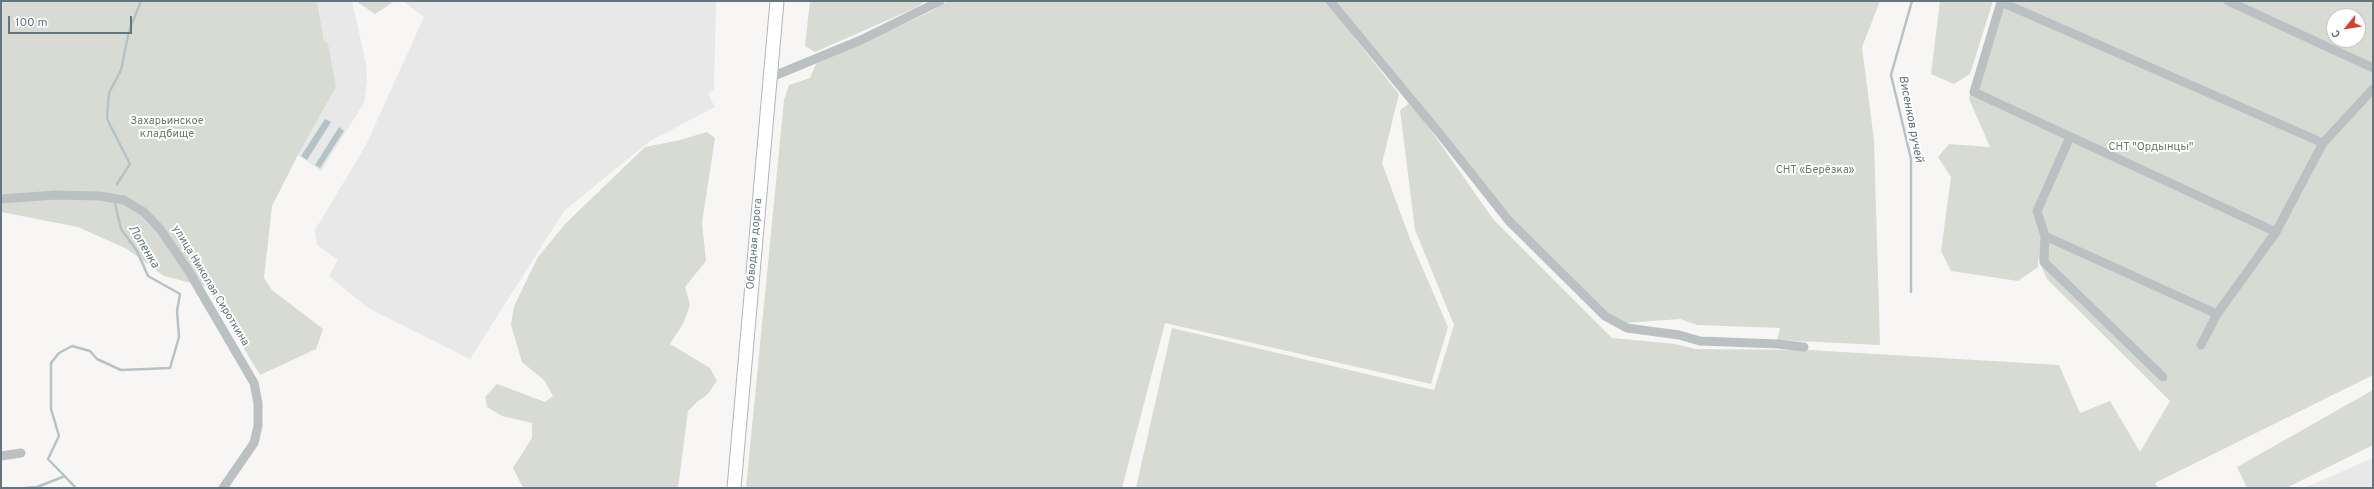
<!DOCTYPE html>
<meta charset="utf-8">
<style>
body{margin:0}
#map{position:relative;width:2374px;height:489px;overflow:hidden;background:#f7f6f4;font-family:Overpass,sans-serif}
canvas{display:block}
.frame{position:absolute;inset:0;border:2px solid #64767d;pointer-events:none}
.north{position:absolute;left:2326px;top:8px;width:40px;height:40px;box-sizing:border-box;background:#fff;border:1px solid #c1c8cb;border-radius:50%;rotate:240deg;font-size:11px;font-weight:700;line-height:16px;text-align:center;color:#64767d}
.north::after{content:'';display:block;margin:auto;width:14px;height:18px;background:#d74233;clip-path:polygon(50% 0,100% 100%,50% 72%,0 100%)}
.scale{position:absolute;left:8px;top:16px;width:124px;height:18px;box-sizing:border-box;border:2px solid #64767d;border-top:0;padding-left:5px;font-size:12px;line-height:14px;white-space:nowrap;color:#64767d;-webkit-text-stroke:3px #fff;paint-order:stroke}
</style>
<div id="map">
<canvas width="2374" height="489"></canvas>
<div class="frame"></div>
<div class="north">С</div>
<div class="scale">100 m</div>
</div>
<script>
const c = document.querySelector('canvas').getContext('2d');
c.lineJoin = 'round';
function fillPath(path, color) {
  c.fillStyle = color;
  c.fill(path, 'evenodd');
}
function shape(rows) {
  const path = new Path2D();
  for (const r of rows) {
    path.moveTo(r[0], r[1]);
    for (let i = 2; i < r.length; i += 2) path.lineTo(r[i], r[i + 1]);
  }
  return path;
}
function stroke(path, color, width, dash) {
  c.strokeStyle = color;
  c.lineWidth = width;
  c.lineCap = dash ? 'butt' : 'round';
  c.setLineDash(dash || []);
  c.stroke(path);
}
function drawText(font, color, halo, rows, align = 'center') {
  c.font = font + ' Overpass,sans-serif';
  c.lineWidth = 4;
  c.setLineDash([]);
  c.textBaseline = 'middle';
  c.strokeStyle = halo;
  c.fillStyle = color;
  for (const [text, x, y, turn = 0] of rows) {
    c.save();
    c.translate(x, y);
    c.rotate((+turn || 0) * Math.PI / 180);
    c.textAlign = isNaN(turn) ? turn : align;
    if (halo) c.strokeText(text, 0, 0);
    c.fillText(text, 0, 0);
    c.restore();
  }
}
const built = shape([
 [317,1,352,1,366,64,367,81,364,103,321,171,298,155,336,87,324,41],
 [403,1,716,1,714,90,708,94,715,107,650,141,564,211,470,359,368,308,329,276,338,260,317,245,315,230,366,145,424,17],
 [2373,458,2373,488,2304,488]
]);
const green = shape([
 [1,1,317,1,324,41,328,44,336,87,298,155,272,206,264,278,272,290,323,329,316,349,260,375,207,287,164,276,127,249,78,227,1,212],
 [356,1,391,1,392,3,375,14],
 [810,1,926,1,915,8,815,52,805,46],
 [948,1,1325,1,1399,94,1382,163,1410,239,1448,327,1431,384,1165,323,1122,488,746,488,784,100,789,85,810,78,816,64,930,12],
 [1335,1,1880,1,1862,47,1874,140,1880,345,1777,340,1780,328,1697,325,1680,319,1625,323,1602,309,1519,227],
 [1940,1,1993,1,1970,74,1954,84,1931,74],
 [1998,1,2373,1,2373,375,2155,483,2158,488,1136,488,1172,328,1434,390,1454,325,1415,230,1400,110,1411,102,1493,219,1612,338,1675,344,1695,349,1809,350,2059,365,2080,413,2110,401,2140,452,2170,401,2047,279,2038,258,2038,267,2018,281,1951,271,1941,251,1951,177,1938,157,1949,144,1990,147,1969,99],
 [2334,16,2358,16,2358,40,2334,40],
 [707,132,715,138,702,223,706,261,685,287,690,305,683,324,670,344,710,368,717,381,707,395,698,401,688,411,678,488,523,488,513,468,532,438,532,423,502,416,487,407,485,397,497,384,545,402,553,396,544,380,522,362,511,325,514,306,538,257,566,223,645,147,680,140],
 [2373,390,2373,445,2286,488,2247,488,2237,467]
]);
const water = shape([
 [325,119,331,122,307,160,301,156],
 [339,127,344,131,320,168,315,165]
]);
const stream = shape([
 [117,184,130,164,107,119,109,93,121,70,129,31,141,1],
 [1911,292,1911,159,1891,75,1912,1],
 [25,488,37,487,65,476],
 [76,488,48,459,59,436,51,409,51,363,59,353,72,346,90,351,97,359,121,370,170,368,179,337,177,311,180,294,148,276,137,251,121,229,115,203]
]);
const minor = shape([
 [1330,1,1440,134,1509,221,1605,316,1627,328,1679,335,1700,341,1778,344,1804,347],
 [2228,1,2373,68],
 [769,78,861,40,940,1],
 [2070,137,2037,211,2045,236,2217,314],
 [1,199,55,195,99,196,124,200,144,212,160,229,188,270,254,383,258,403,258,426,254,443,223,488],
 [2276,232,1974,92,2001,2,2323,143],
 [2045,236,2044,262,2163,377],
 [2201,345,2217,314,2276,232,2323,143,2373,89],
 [1,456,21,453]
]);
const secondary = shape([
 [734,488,777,1]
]);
const parkNames = [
 ["Захарьинское",167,122],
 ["кладбище",167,135],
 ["СНТ \"Ордынцы\"",2151,148],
 ["СНТ «Берёзка»",1815,171]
];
const streetNames = [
 ["Обводная дорога",755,244,-85],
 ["улица Николая Сироткина",210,286,59]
];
const waterNames = [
 ["Висенков ручей",1910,119,79],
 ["Лопенка",143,247,59]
];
fillPath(built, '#e7e8e7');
fillPath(green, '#d7dbd3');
fillPath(water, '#b6c3c6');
stroke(stream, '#b6c3c6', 2.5);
stroke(secondary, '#b0b7ba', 15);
stroke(minor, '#bbc1c3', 9);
stroke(secondary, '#fff', 13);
drawText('11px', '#6d7a66', '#fff', parkNames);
drawText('11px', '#64767d', '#fff', streetNames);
drawText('italic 12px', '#5e7578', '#fff', waterNames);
</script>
